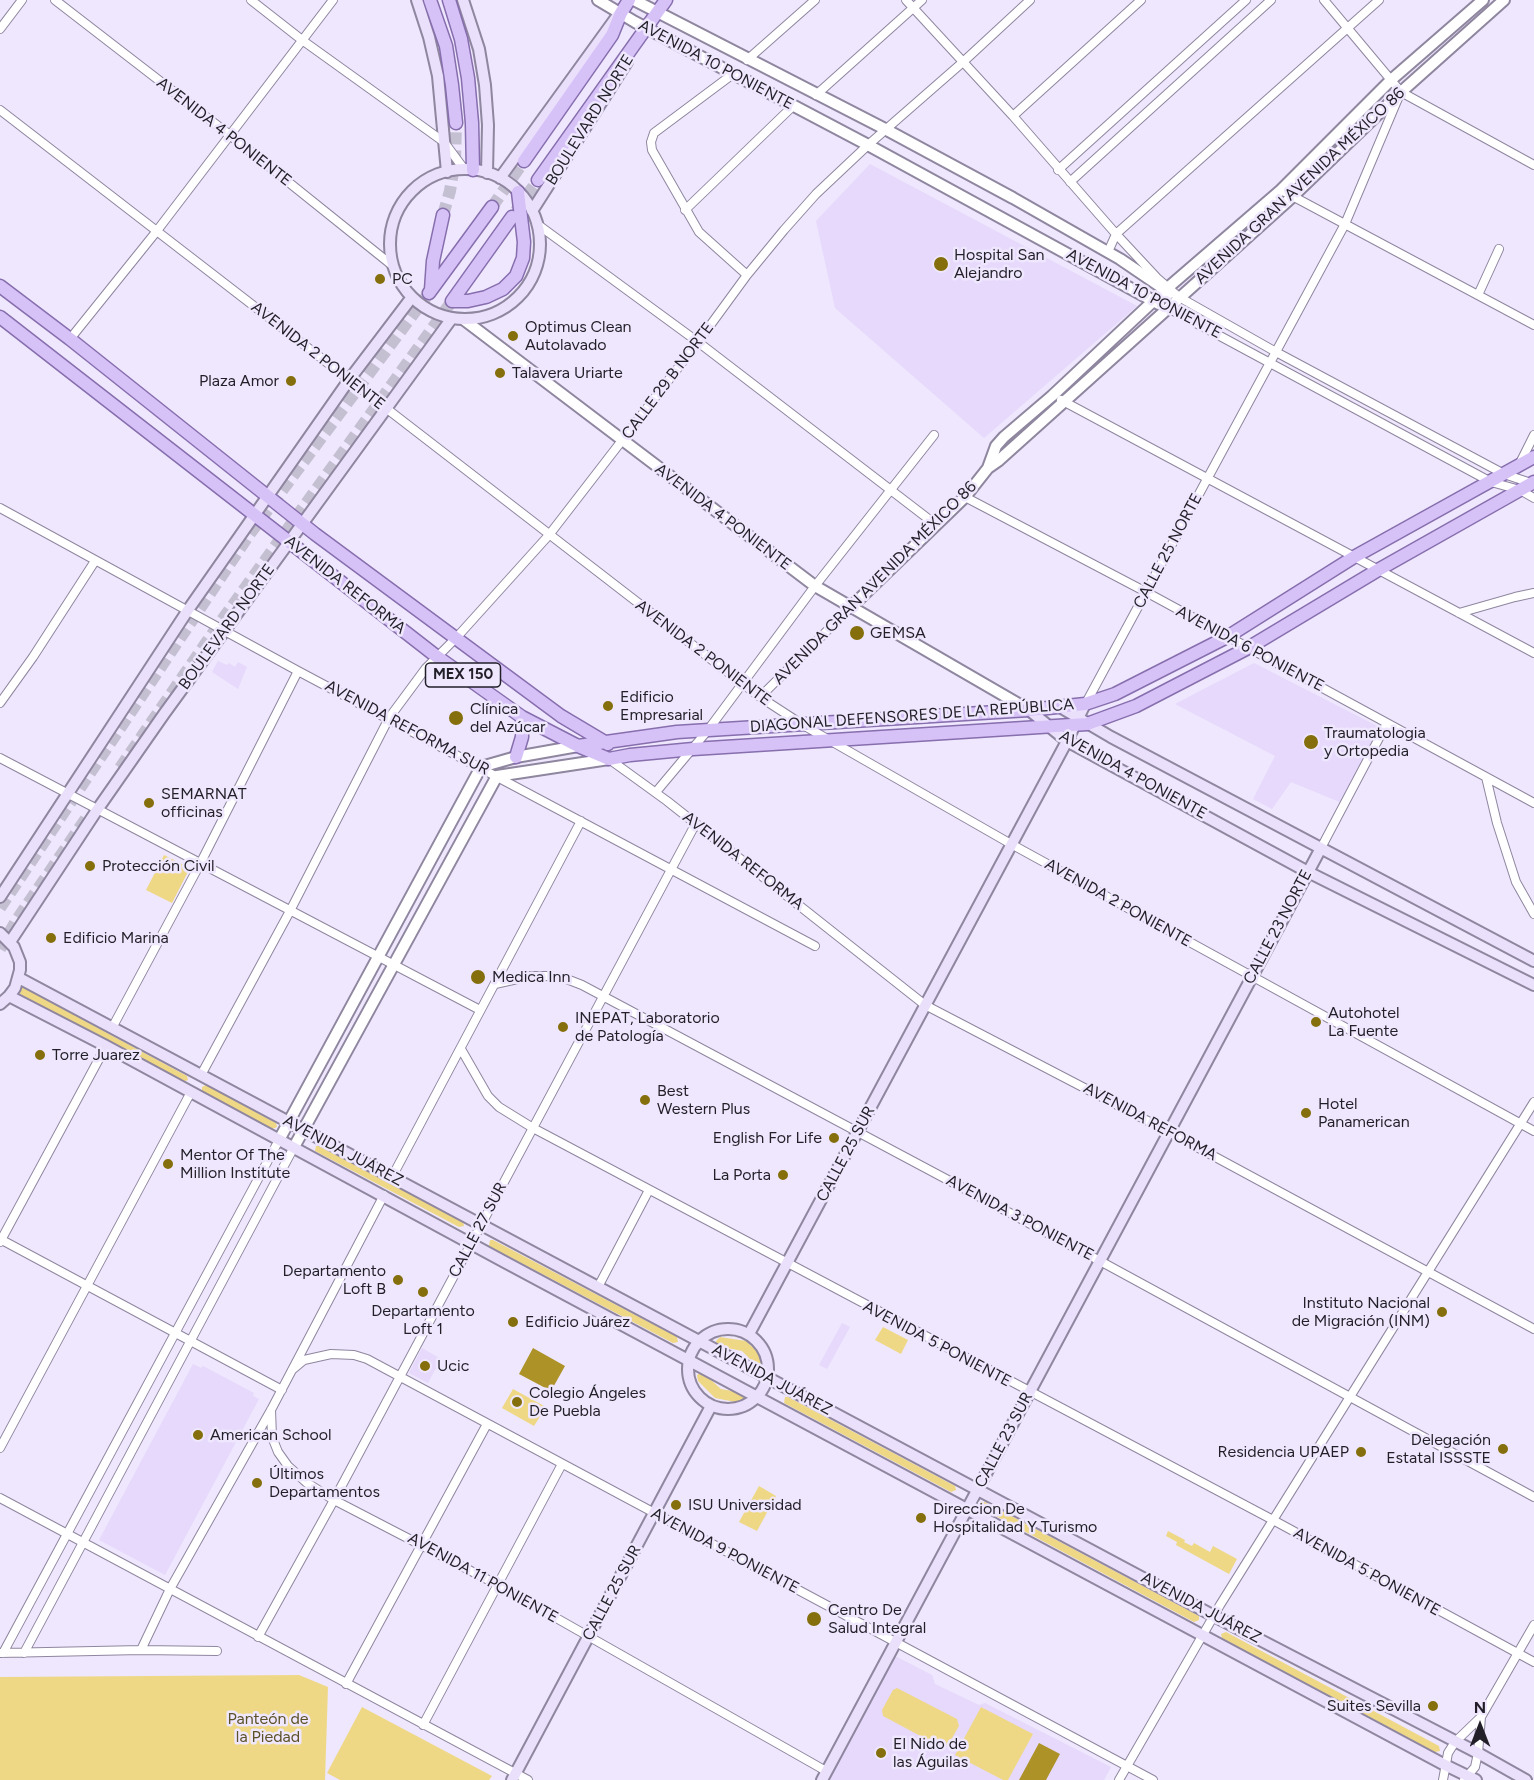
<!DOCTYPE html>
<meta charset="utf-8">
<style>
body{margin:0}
#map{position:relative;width:1534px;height:1780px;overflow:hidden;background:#eee7fd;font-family:Figtree,sans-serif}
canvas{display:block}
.north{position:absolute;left:1450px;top:1696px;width:60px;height:60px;-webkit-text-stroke:4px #eee7fd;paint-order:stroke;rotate:0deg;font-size:16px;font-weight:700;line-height:24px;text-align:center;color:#221f28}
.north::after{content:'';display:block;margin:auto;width:21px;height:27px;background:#221f28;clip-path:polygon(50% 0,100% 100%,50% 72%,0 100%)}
</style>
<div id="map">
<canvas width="1534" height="1780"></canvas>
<div class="north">N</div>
</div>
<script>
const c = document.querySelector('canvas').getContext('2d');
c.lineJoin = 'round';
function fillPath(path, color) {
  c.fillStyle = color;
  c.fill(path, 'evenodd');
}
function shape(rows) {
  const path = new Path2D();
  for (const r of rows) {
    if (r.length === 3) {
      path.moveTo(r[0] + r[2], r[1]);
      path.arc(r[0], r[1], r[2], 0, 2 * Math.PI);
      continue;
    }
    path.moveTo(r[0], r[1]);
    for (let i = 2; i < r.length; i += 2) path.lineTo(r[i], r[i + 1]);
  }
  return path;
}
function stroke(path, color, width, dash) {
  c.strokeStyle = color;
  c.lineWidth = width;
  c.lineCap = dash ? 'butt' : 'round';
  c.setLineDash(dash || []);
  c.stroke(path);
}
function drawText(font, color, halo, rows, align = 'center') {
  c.font = font + ' Figtree,sans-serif';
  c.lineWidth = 5;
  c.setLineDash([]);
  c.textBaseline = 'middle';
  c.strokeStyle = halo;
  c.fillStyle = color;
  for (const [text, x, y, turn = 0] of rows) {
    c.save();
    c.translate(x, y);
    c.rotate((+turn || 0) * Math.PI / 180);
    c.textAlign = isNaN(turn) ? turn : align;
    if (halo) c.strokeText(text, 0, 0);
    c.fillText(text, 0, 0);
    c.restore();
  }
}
const built = shape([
 [870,164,1137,306,984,438,835,308,816,221],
 [218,661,227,665,229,663,235,667,238,662,247,667,238,689,212,672],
 [1254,663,1381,728,1342,803,1291,782,1272,809,1253,799,1275,756,1175,704],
 [842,1323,850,1327,827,1369,819,1365],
 [422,1348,441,1359,428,1383,409,1373],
 [193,1364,201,1368,203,1366,254,1393,253,1396,259,1399,165,1575,99,1540],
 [895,1656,932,1675,935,1684,979,1705,985,1703,1111,1767,1104,1780,828,1780]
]);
const green = shape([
 [164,855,190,868,172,903,146,890],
 [21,988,24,988,187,1076,188,1080,183,1082,20,994],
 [206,1085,276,1123,277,1127,272,1129,202,1091,202,1087],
 [316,1146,319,1146,463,1221,464,1226,459,1227,315,1151],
 [490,1240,493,1240,677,1337,678,1342,673,1343,489,1246],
 [883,1327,908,1340,901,1354,875,1340],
 [720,1337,746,1341,764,1358,764,1365,758,1367,742,1351,717,1346,716,1341],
 [702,1372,721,1389,743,1393,745,1399,740,1403,715,1398,698,1381,697,1375],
 [513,1389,546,1407,534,1426,502,1408],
 [785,1397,788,1397,955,1486,956,1490,951,1492,784,1403],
 [759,1486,776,1496,757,1531,739,1522],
 [981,1502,985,1502,1199,1616,1199,1620,1194,1622,981,1508],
 [1168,1531,1185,1540,1184,1542,1192,1546,1194,1543,1210,1552,1213,1546,1237,1559,1229,1574,1176,1545,1177,1542,1166,1536],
 [1226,1632,1439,1746,1440,1751,1435,1752,1222,1638,1221,1634],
 [299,1675,328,1687,325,1780,0,1780,0,1677],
 [897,1688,957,1719,959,1726,948,1745,941,1747,883,1716,882,1710,893,1690],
 [362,1707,492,1776,489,1780,340,1780,327,1773],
 [981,1707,1033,1734,1008,1780,1003,1780,955,1755]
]);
const water = shape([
 [533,1348,565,1366,551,1391,519,1374],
 [1039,1743,1060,1754,1046,1780,1019,1780]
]);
const primaryTunnel = shape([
 [492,207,524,161],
 [516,211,538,180],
 [443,215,450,191,455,160,456,123],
 [120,768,217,627,452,301],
 [0,908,249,535,429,293],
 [0,949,16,921,87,817]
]);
const minor = shape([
 [55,0,231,136,393,266],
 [251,0,302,40,444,142,464,169],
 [906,0,1013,116,1116,234,1157,278,1179,297,1276,352,1504,474,1531,483],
 [1324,0,1401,92,1534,165],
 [0,29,22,0],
 [747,60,815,0],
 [733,74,654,133,651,142,652,150,699,232,747,275],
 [816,95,922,0],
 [0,110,760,697,803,725,1011,844,1534,1131],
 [1013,116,1141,0],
 [1058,170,1246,0],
 [1070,182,1271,0],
 [1281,190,1534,325],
 [685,210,793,106],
 [537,224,698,342,935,524],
 [1108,252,1116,234,1379,0],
 [1478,295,1499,249],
 [1168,308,1491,482,1520,490,1534,498],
 [70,339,156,232,333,0],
 [1061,400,1534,653],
 [1520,463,1534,435],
 [965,497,1146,592,1534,803],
 [0,508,298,671,815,946],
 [1459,613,1515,597,1534,593],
 [760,697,850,608],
 [0,703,33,657,95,561],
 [1086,703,1345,224,1399,96],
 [0,758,480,1010],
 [609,759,667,801,925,1005,1169,1132,1534,1329],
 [1486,777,1497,823,1516,882,1534,914],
 [656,792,708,730,815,586,934,435],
 [1321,848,1387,723],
 [495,984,531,976,546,976,564,978,582,985,1100,1261,1534,1497],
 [112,1028,200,864,298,671],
 [461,1049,488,1096,499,1107,533,1128,1273,1520,1534,1662],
 [201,1075,290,911,389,718,426,668,457,637,549,535,698,342,747,275,784,230,816,194,868,145,963,62,1030,0],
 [392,1177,581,821],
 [0,1239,282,1390],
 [0,1242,106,1046],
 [598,1287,649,1190],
 [292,1370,304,1360,331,1354,354,1355,367,1359,1153,1780],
 [271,1410,272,1437,278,1452,288,1466,307,1483,334,1500,498,1585,826,1771],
 [0,1448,191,1092],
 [0,1498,528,1780],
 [258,1637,334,1500,696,823],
 [141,1650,170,1589,271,1410,384,1195],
 [0,1653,141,1650,217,1651],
 [3,1653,279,1140],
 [24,1653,294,1147],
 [346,1684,487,1424],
 [423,1725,562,1464],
 [1119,1780,1220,1605,1534,1102],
 [1443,1780,1448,1753,1455,1742,1481,1717,1534,1625],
 [1464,1780,1475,1767,1478,1753,1481,1717]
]);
const tertiary = shape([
 [598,0,635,22,868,145,1159,304],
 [634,0,885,129,1013,198,1120,259,1170,293],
 [463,319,815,586,1029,710],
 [988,468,996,446,1004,437,1052,396,1164,291,1281,190,1391,80,1483,0],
 [850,608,965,497,988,468,998,461,1292,197,1401,92,1504,0],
 [279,1140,481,767,516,757,578,746],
 [294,1147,497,776,609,759]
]);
const secondary = shape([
 [417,0,429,37,438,76,447,172],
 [463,0,479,49,485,85,488,125,487,173],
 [465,244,75],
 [500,178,618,15],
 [532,211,627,62],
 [1060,707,1111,737,1534,961],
 [1029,710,1067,741,1308,872,1534,985],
 [0,897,188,610,349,380,412,297],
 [0,933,14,947,20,962,20,970,15,988,9,996,0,1004],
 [10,942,97,810,164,714,452,318],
 [19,978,1214,1616,1478,1753,1526,1780],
 [9,996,106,1046,501,1260,1445,1765,1476,1780],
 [728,1369,40],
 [749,1334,1067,741,1085,704],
 [512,1780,711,1406],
 [822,1780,1321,848]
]);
const primary = shape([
 [430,0,446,46,452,85,456,123],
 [449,0,461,39,468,78,472,123,473,170],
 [524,161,612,35,621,13,629,0],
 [538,180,666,0],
 [0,286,70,339,315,534,561,716,608,744],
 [431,290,433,261,443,215],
 [429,293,492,207],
 [452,301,468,301,486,297,503,289,516,276,523,258,524,242,518,192],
 [452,301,512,217],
 [0,317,436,656,522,717,578,746,609,759,630,755,693,749,1087,724,1136,706,1248,648,1378,570,1534,482],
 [578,746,677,732,1029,710,1085,704,1115,694,1227,637,1354,557,1534,457],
 [516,757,522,737,522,717]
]);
const markers = [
 [941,264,8,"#856e0c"],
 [380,279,6,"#856e0c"],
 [513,336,6,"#856e0c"],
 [500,373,6,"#856e0c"],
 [291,381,6,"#856e0c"],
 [857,633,8,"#856e0c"],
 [608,706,6,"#856e0c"],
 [456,718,8,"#856e0c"],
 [1311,742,8,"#856e0c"],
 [149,803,6,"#856e0c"],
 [90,866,6,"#856e0c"],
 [51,938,6,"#856e0c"],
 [478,977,8,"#856e0c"],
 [1316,1022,6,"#856e0c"],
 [563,1027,6,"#856e0c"],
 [40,1055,6,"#856e0c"],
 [645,1100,6,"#856e0c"],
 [1306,1113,6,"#856e0c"],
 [834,1138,6,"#856e0c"],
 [168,1164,6,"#856e0c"],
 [783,1175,6,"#856e0c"],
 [398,1280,6,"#856e0c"],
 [423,1292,6,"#856e0c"],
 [1442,1312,6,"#856e0c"],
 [513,1322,6,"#856e0c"],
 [425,1366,6,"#856e0c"],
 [517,1402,6,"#856e0c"],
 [198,1435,6,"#856e0c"],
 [1503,1449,6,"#856e0c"],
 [1361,1452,6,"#856e0c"],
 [257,1483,6,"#856e0c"],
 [676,1505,6,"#856e0c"],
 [921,1518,6,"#856e0c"],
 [814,1619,8,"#856e0c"],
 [1433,1706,6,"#856e0c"],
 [881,1753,6,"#856e0c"]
];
const shields = [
 [463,675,75]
];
const shieldNames = [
 ["MEX 150",463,675]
];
const streetNames = [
 ["AVENIDA 10 PONIENTE",716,65,28],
 ["BOULEVARD NORTE",590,120,-58],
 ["AVENIDA 4 PONIENTE",224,132,38],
 ["AVENIDA GRAN AVENIDA MÉXICO 86",1300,186,-43],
 ["AVENIDA 10 PONIENTE",1144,294,28],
 ["AVENIDA 2 PONIENTE",318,356,38],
 ["CALLE 29 B NORTE",668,381,-53],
 ["AVENIDA 4 PONIENTE",723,517,37],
 ["CALLE 25 NORTE",1168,551,-62],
 ["AVENIDA GRAN AVENIDA MÉXICO 86",875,583,-45],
 ["AVENIDA REFORMA",345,585,38],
 ["BOULEVARD NORTE",227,627,-54],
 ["AVENIDA 6 PONIENTE",1250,649,28],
 ["AVENIDA 2 PONIENTE",703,653,37],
 ["DIAGONAL DEFENSORES DE LA REPÚBLICA",912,716,-4],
 ["AVENIDA REFORMA SUR",407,728,28],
 ["AVENIDA 4 PONIENTE",1133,775,29],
 ["AVENIDA REFORMA",743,861,38],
 ["AVENIDA 2 PONIENTE",1118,903,29],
 ["CALLE 23 NORTE",1278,927,-62],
 ["AVENIDA REFORMA",1150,1122,28],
 ["AVENIDA JUÁREZ",343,1151,28],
 ["CALLE 25 SUR",846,1154,-62],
 ["AVENIDA 3 PONIENTE",1020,1218,28],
 ["CALLE 27 SUR",478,1230,-62],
 ["AVENIDA 5 PONIENTE",937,1344,28],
 ["AVENIDA JUÁREZ",772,1380,28],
 ["CALLE 23 SUR",1004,1440,-62],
 ["AVENIDA 9 PONIENTE",725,1551,28],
 ["AVENIDA 5 PONIENTE",1367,1572,29],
 ["AVENIDA 11 PONIENTE",483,1578,29],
 ["CALLE 25 SUR",612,1593,-62],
 ["AVENIDA JUÁREZ",1201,1608,28]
];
const poiNames = [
 ["Hospital San",954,255],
 ["Alejandro",954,273],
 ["PC",392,279],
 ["Optimus Clean",525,327],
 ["Autolavado",525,345],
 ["Talavera Uriarte",512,373],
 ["Plaza Amor",279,381,"right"],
 ["GEMSA",870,633],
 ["Edificio",620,697],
 ["Empresarial",620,715],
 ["Clínica",470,709],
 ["del Azúcar",470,727],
 ["Traumatologia",1324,733],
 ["y Ortopedia",1324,751],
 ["SEMARNAT",161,794],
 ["officinas",161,812],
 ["Protección Civil",102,866],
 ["Edificio Marina",63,938],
 ["Medica Inn",492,977],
 ["Autohotel",1328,1013],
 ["La Fuente",1328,1031],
 ["INEPAT, Laboratorio",575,1018],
 ["de Patología",575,1036],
 ["Torre Juarez",52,1055],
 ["Best",657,1091],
 ["Western Plus",657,1109],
 ["Hotel",1318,1104],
 ["Panamerican",1318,1122],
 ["English For Life",822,1138,"right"],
 ["Mentor Of The",180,1155],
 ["Million Institute",180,1173],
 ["La Porta",771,1175,"right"],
 ["Departamento",386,1271,"right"],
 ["Loft B",386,1289,"right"],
 ["Instituto Nacional",1430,1303,"right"],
 ["de Migración (INM)",1430,1321,"right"],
 ["Departamento",423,1311,"center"],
 ["Loft 1",423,1329,"center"],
 ["Edificio Juárez",525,1322],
 ["Ucic",437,1366],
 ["Colegio Ángeles",529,1393],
 ["De Puebla",529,1411],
 ["American School",210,1435],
 ["Delegación",1491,1440,"right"],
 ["Estatal ISSSTE",1491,1458,"right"],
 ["Residencia UPAEP",1349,1452,"right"],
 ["Últimos",269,1474],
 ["Departamentos",269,1492],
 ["ISU Universidad",688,1505],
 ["Direccion De",933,1509],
 ["Hospitalidad Y Turismo",933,1527],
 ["Centro De",828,1610],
 ["Salud Integral",828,1628],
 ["Suites Sevilla",1421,1706,"right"],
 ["El Nido de",893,1744],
 ["las Águilas",893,1762]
];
const parkNames = [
 ["Panteón de",268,1719],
 ["la Piedad",268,1737]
];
fillPath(built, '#e6d9fc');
fillPath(green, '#efd885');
fillPath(water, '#ad9228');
stroke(primaryTunnel, '#c5bfd2', 12, [12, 6]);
stroke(minor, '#8f869f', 10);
stroke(tertiary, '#8f869f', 14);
stroke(secondary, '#8f869f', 14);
stroke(primary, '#876ead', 15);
stroke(minor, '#fff', 8);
stroke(tertiary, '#fff', 10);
stroke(secondary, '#ebe0fc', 10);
stroke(primary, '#d7c2f8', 12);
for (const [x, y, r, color] of markers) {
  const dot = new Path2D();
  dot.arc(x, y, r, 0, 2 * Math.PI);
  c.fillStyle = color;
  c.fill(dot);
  stroke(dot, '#eee7fd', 2);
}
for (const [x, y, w] of shields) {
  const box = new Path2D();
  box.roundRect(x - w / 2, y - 12, w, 24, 4.5);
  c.fillStyle = '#eee7fd';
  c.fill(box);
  stroke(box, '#221f28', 1.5);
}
drawText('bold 15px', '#221f28', null, shieldNames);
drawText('16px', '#221f28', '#eee7fd', streetNames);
drawText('16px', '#221f28', '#eee7fd', poiNames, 'left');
drawText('16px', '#5c5127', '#eee7fd', parkNames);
</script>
